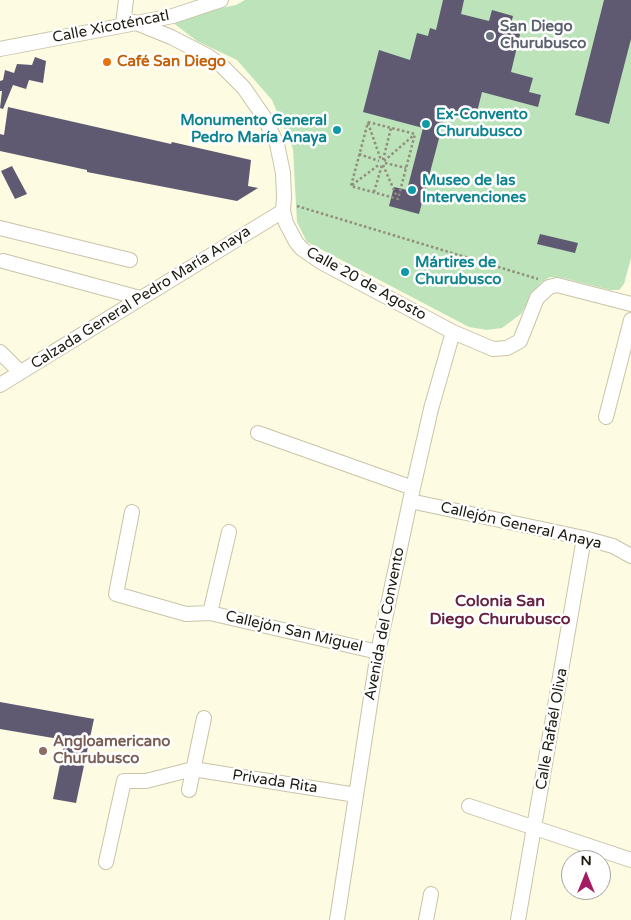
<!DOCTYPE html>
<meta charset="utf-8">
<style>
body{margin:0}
#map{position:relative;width:631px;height:920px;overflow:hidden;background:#fefbe3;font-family:"Varela Round",sans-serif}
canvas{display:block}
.north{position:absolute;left:561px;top:850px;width:50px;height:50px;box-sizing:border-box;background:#fff;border:1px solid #a5a4a0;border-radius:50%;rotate:0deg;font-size:14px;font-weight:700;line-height:20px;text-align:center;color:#1d1b11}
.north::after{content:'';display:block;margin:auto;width:18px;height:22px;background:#a51b64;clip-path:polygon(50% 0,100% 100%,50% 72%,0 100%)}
</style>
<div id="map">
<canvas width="631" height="920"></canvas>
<div class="north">N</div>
</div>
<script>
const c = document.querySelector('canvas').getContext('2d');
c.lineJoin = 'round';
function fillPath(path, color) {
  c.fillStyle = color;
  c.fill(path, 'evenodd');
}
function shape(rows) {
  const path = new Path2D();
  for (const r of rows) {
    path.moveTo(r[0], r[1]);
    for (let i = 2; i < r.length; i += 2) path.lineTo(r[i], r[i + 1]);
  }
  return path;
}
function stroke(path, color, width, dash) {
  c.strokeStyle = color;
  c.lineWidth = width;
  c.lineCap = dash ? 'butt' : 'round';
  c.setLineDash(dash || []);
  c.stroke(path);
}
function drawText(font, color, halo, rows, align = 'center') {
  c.font = font + ' "Varela Round",sans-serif';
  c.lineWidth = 5;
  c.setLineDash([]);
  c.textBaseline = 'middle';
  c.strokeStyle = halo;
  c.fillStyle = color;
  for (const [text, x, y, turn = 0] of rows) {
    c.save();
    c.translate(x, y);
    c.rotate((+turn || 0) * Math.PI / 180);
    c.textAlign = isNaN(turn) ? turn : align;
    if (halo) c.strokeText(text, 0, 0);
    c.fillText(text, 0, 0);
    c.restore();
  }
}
const green = shape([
 [245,0,631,0,631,258,624,284,619,290,610,290,563,278,550,277,542,282,536,289,521,314,502,328,487,330,469,327,307,242,297,222,293,149,272,100,237,60,197,41,172,22,171,18,236,5]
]);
const building = shape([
 [443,0,464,0,461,14,489,21,492,10,513,16,510,27,521,30,511,72,533,78,529,92,541,95,538,107,482,92,475,120,446,112,419,214,389,206,394,187,407,190,423,128,363,112,379,50,410,60,417,33,428,36,430,28,436,30],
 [604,0,631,0,631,39,609,124,575,115],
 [35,57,46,61,43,83,29,80,26,89,13,85,3,109,0,108,2,91,0,91,0,81,3,80,5,70,14,73,17,64,32,65],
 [8,107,171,144,172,142,251,160,248,186,258,188,237,201,87,172,87,170,0,151,0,134,4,135],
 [12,166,27,194,15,199,1,171],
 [540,234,578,243,575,253,537,244],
 [0,702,94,719,76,803,53,799,65,740,0,729]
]);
const path = shape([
 [368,122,415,134,398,199,351,186,368,122],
 [368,123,381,160],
 [359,154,379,161],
 [383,160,391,128],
 [384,161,414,135],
 [385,163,406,168],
 [383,165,397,197],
 [352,185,380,164],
 [374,192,382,165],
 [297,206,538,279]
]);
const minor = shape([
 [134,22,171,37,208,56,222,66,244,88,264,117,277,144,283,173,284,197,283,211,286,223,296,242,302,249,321,262,453,332,493,349,507,348,520,341,537,298,549,287,557,285,631,304],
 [123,24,126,0],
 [0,49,173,16,221,0],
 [0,228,130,260],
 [3,261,140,298],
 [0,352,20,372],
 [0,385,283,211],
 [606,417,631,320],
 [258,433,413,488],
 [410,501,584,538,613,546,631,556],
 [132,512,116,594,186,614,210,613,378,652],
 [210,613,229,532],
 [189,790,204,718],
 [469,806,631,860],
 [106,862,124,781,146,781,193,769,356,795],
 [337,920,378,652,410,501,431,409,453,332],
 [426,920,431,894],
 [518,920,584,538]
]);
const markers = [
 [490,36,5,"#6b7280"],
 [107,62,5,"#e8710a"],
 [426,124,5,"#0f9aa8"],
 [337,130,5,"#0f9aa8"],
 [412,190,5,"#0f9aa8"],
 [405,272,5,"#0f9aa8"],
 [43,751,5,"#8d6e63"]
];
const streetNames = [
 ["Calle Xicoténcatl",111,27,-11],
 ["Calle 20 de Agosto",366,284,29],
 ["Calzada General Pedro María Anaya",141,298,-32],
 ["Callejón General Anaya",521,526,13],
 ["Avenida del Convento",385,624,-79],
 ["Callejón San Miguel",294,632,13],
 ["Calle Rafaél Oliva",552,729,-80],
 ["Privada Rita",275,782,9]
];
const worshipNames = [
 ["San Diego",500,27],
 ["Churubusco",500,44]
];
const foodNames = [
 ["Café San Diego",117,62]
];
const cultureNames = [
 ["Ex-Convento",436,115],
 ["Churubusco",436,132],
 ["Monumento General",327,121,"right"],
 ["Pedro María Anaya",327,138,"right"],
 ["Museo de las",422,181],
 ["Intervenciones",422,198],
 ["Mártires de",415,263],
 ["Churubusco",415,280]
];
const educationNames = [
 ["Angloamericano",53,742],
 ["Churubusco",53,759]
];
const neighbourhoodNames = [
 ["Colonia San",500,602],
 ["Diego Churubusco",500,620]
];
fillPath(green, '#bce3b9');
fillPath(building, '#5f5971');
stroke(minor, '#c9c4a8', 16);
stroke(path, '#918e7d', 2.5, [2.5, 2.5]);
stroke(minor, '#fff', 14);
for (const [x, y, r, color] of markers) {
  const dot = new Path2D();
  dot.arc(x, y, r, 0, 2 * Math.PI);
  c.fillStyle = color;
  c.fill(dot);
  stroke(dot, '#fff', 2);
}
drawText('15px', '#1d1b11', '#fff', streetNames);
drawText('bold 15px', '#5b616d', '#fff', worshipNames, 'left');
drawText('bold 15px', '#c56008', '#fff', foodNames, 'left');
drawText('bold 15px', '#0d838f', '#fff', cultureNames, 'left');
drawText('bold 15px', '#785e54', '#fff', educationNames, 'left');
drawText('bold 16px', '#652341', '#fff', neighbourhoodNames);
</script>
